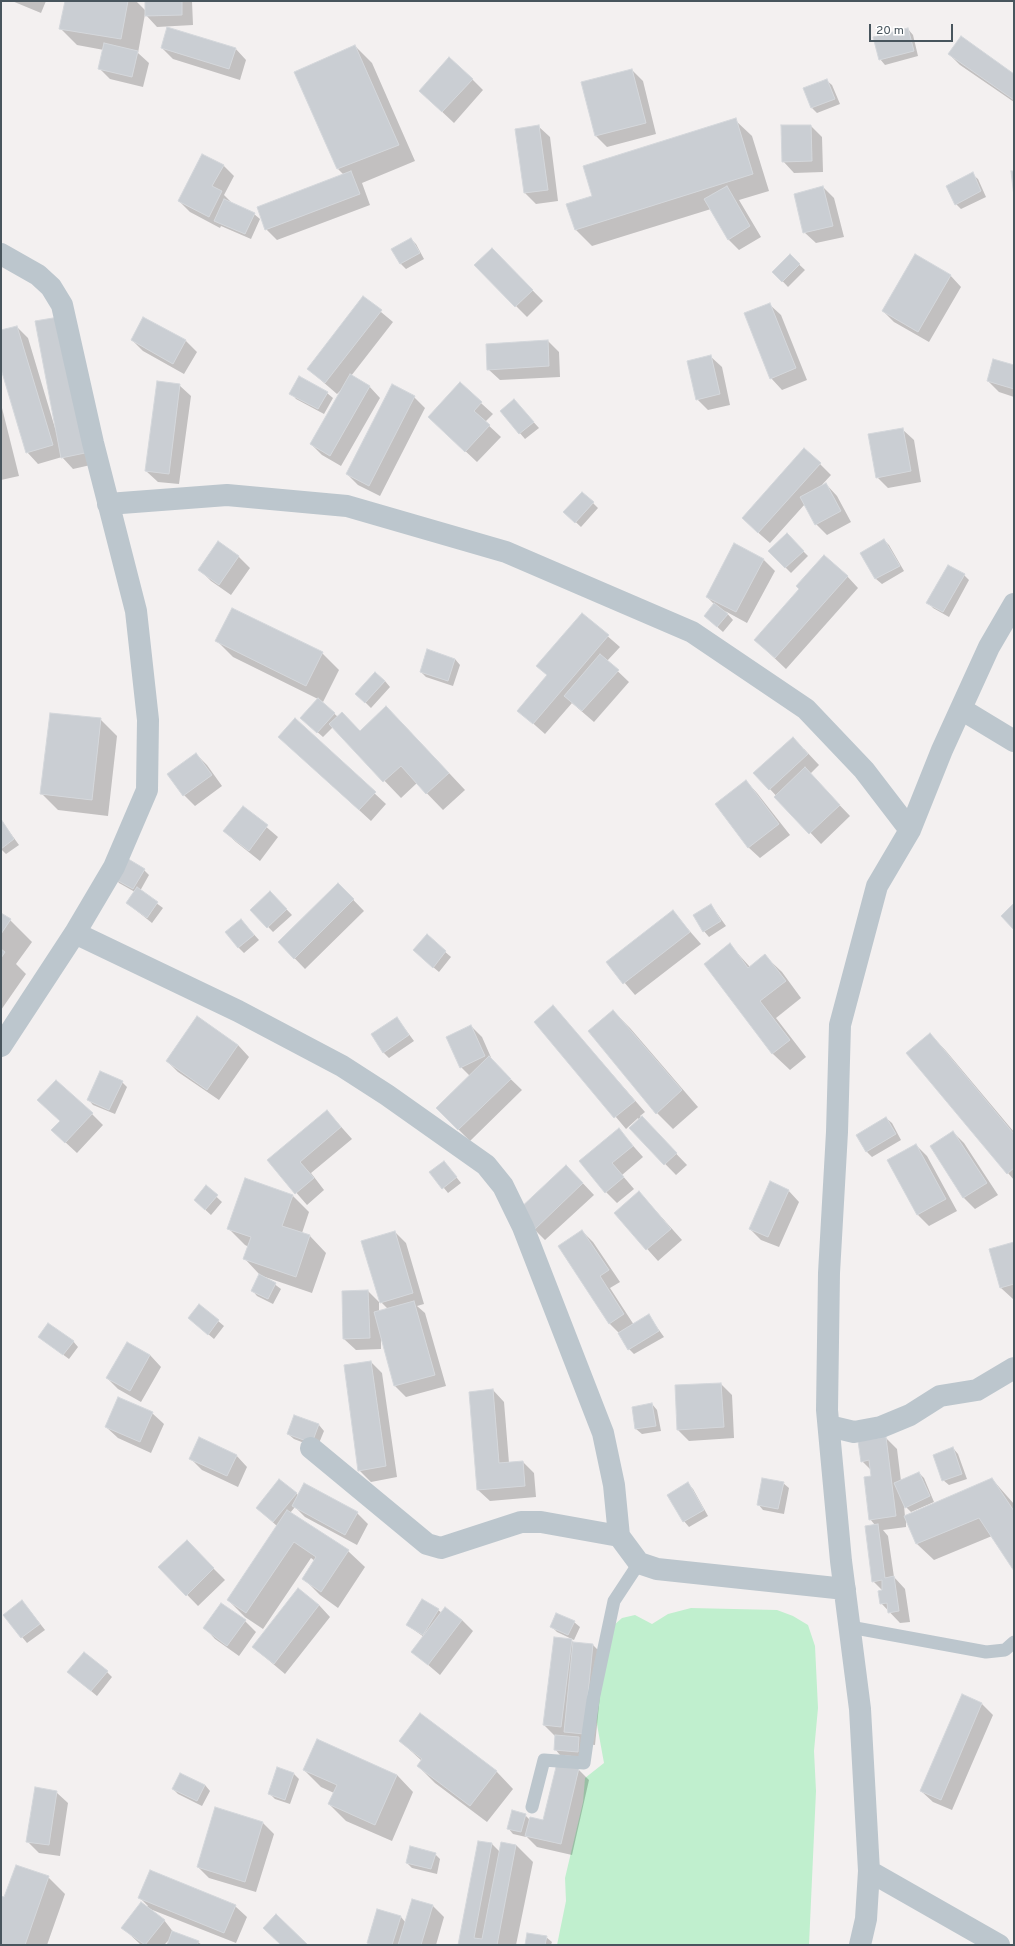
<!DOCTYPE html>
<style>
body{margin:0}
#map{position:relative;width:1015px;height:1946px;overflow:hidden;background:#f3f0f0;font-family:Overpass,sans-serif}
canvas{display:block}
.frame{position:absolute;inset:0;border:2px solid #48555d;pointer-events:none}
.scale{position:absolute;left:869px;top:24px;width:84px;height:18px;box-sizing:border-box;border:2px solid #48555d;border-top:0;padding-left:5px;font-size:12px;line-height:14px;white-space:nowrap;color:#48555d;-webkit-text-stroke:3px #fff;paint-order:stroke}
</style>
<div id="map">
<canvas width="1015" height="1946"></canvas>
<div class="frame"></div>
<div class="scale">20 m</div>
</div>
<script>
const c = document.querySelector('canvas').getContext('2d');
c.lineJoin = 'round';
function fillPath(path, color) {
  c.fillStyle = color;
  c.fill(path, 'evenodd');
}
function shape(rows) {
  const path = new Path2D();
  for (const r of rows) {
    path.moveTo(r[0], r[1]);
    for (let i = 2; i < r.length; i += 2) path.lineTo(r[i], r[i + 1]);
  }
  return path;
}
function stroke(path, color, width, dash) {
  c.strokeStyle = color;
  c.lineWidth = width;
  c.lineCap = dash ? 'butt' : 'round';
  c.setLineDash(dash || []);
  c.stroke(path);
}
const green = shape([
 [691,1608,777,1610,793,1616,808,1625,815,1646,818,1708,814,1751,816,1791,809,1945,557,1945,566,1901,565,1878,583,1802,585,1778,604,1763,596,1719,603,1677,614,1625,622,1618,635,1615,652,1624,668,1614]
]);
const shadow = shape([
 [12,1,46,1,41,13],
 [66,1,136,1,146,11,146,1,192,1,193,25,157,27,145,14,138,53,149,63,143,87,110,79,99,68,104,50,77,45,60,28],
 [908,29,913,35,918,56,885,65,880,59],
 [355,46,372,63,415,161,362,183,370,205,277,240,266,229,344,175,338,169,296,72],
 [162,48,235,48,246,60,240,80,173,59],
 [949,54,1014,75,1014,102,960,65],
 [632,70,643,81,656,134,607,147,596,136],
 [472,79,483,90,454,123,420,91],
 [826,80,832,85,840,104,817,113,812,108,804,89],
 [735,120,752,136,769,191,739,200,761,237,739,250,728,239,711,209,592,246,576,230,593,197],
 [538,126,550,137,558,201,536,204,525,193],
 [811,126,822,137,823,172,794,173,783,161],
 [223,165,234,176,224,195,232,203,254,214,260,219,251,239,221,226,220,228,190,212,179,201],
 [972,174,978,179,986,197,961,209,956,204],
 [823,187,834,198,844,237,816,243,804,232],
 [411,239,416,244,424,259,406,269,401,264,392,249],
 [492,249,543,301,527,317,475,265],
 [790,256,805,270,788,287,774,272],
 [950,275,961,287,929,342,894,322,883,311],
 [363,297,393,322,351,376,369,386,380,398,341,466,322,455,311,444,343,388,337,394,308,369],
 [769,304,781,315,807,380,782,390,771,378],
 [144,318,186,341,197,352,184,374,143,351,132,340],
 [37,322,95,464,73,469,62,457,38,464,27,452,1,366,1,331,17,327,28,338,55,428,56,427],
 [548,341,559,352,560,377,500,380,488,369],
 [710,356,722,367,730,405,708,410,697,399],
 [1014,366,1014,397,999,392,988,381],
 [460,384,493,414,485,422,501,437,477,462,429,417],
 [179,385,191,396,179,484,158,482,146,471],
 [291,393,327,393,333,398,324,414,296,399],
 [414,397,425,408,380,496,358,485,347,474],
 [1,404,19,476,1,480],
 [519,406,539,428,525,439,501,411],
 [902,429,914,440,921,482,888,488,877,477],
 [820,464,831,475,820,487,826,484,837,496,851,522,827,535,816,524,805,504,770,543,754,529],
 [593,503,598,508,581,527,565,512],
 [786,534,808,556,791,573,769,551],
 [884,540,889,545,904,571,882,584,876,579,861,553],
 [218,543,239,557,250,568,231,595,211,581,200,570],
 [763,559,775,571,747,623,725,611,733,620,723,632,705,616,714,604,707,597],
 [964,575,969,580,949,617,933,608,928,602],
 [847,576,858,588,786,669,767,651],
 [232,609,322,653,339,670,323,702,319,700,338,717,342,713,361,732,403,724,465,790,443,810,417,783,401,798,333,727,323,737,307,723,318,699,233,657,217,641],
 [582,614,620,647,607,661,629,682,594,722,572,703,545,734,518,710,548,676,538,666],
 [455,659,460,665,453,686,426,677,421,672],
 [385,681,390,687,371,708,362,699],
 [100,719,117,736,108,816,58,810,42,794],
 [295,720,386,804,371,821,291,748],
 [804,749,819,765,810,774,850,816,821,844,755,773],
 [196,754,207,765,222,786,195,806,184,795],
 [746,781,757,793,790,835,760,858,748,847],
 [243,807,278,837,260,861,236,842,224,831],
 [1,820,19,845,6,854,1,849],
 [144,870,149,875,140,891,163,908,152,923,127,903,135,892,119,883,114,877],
 [338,884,364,911,305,969,279,942],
 [270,892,292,915,273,932,252,910],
 [711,905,726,926,709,937,704,931],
 [673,912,701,944,635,995,607,962],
 [1,914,10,920,32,942,16,964,26,974,1,1010],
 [241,920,259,940,244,953,238,947],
 [427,936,451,957,439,972,420,956],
 [730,945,750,967,765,956,782,972,801,998,776,1018,806,1057,790,1070,773,1054,705,964],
 [553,1006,645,1112,640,1116,687,1165,676,1175,630,1128,639,1120,638,1118,626,1129,536,1022],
 [613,1011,630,1028,698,1107,673,1129,657,1113],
 [397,1018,414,1041,389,1058,383,1052],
 [471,1026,482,1037,493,1062,522,1090,470,1141,437,1108,470,1076,461,1067],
 [930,1034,946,1051,1014,1132,1014,1180,1008,1173],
 [238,1045,249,1057,219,1100,178,1072,167,1061],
 [122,1082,127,1087,115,1114,93,1105,88,1099],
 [327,1111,352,1139,311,1173,324,1190,307,1205,268,1160],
 [92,1114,103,1125,77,1153,64,1141,61,1121],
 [886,1118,892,1123,901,1140,872,1157,867,1152,858,1135],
 [619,1130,643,1157,622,1175,634,1189,617,1203,606,1192],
 [953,1132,964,1143,998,1195,975,1209,964,1198,931,1146],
 [916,1145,927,1156,957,1211,929,1226,918,1215,888,1160],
 [449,1168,461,1183,448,1193,431,1172],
 [577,1177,594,1195,545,1240,534,1229],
 [206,1187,222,1202,211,1215,200,1205],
 [788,1190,799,1202,779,1247,761,1240,750,1229],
 [639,1192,682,1240,658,1261,615,1213],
 [292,1195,309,1212,302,1233,310,1236,326,1253,312,1293,265,1277,281,1289,273,1304,257,1296,252,1290,260,1275,245,1259,249,1247,245,1245,229,1229],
 [582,1231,593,1242,620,1282,610,1288,634,1325,649,1316,664,1337,634,1354,629,1349,620,1334,609,1323],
 [395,1232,406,1243,424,1304,417,1306,425,1313,446,1386,406,1397,395,1386,381,1334,381,1349,356,1350,344,1339,368,1291,379,1302,379,1312,388,1309,381,1302],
 [1014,1243,1014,1299,1013,1299,1001,1288,991,1250],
 [199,1305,224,1326,214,1339,189,1318],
 [39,1337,73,1341,78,1347,69,1359],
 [150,1355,161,1367,141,1402,118,1389,107,1378],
 [371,1362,382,1373,397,1477,371,1482,359,1470],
 [721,1384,732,1395,734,1438,689,1441,678,1430,676,1386],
 [493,1390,504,1402,509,1463,523,1462,534,1473,536,1497,490,1501,478,1490],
 [652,1404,657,1410,661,1431,642,1434,636,1429],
 [152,1413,164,1424,151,1453,118,1438,106,1427],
 [295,1416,319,1425,324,1431,317,1448,294,1439,288,1434],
 [886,1438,897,1449,901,1481,919,1473,924,1478,934,1502,911,1512,904,1505,905,1517,992,1479,1014,1504,1014,1569,992,1536,934,1560,917,1544,906,1518,906,1527,883,1530,888,1536,894,1577,905,1589,910,1622,900,1623,881,1603,883,1591,873,1581,875,1525,870,1519,872,1477,872,1471,862,1461],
 [953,1448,958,1454,967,1479,949,1485,943,1480],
 [236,1455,247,1467,238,1487,202,1470,191,1459],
 [783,1483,789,1488,784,1514,763,1510,758,1504],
 [688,1484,693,1489,708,1516,689,1527,684,1521],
 [296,1493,299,1496,357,1513,368,1524,357,1545,305,1517,295,1507,290,1513,348,1551,365,1567,338,1608,320,1595,303,1578,315,1561,311,1558,263,1629,245,1617,228,1600,277,1526,257,1508],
 [186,1541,225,1580,198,1606,160,1567],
 [222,1604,245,1621,256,1632,239,1656,215,1639,204,1627],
 [319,1605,330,1617,285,1674,253,1647],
 [27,1607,45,1630,27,1643,4,1615],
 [438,1610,442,1613,462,1620,473,1631,440,1675,413,1652,424,1637,407,1625],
 [574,1622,580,1627,574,1640,557,1632,551,1626],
 [571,1640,575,1644,593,1645,604,1656,595,1745,584,1744,583,1757,560,1755,555,1749,555,1736,544,1725],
 [107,1672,112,1677,97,1696,74,1677],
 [982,1704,993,1715,952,1810,933,1802,921,1791],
 [420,1714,497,1772,513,1789,487,1822,435,1783,418,1766,422,1761,400,1741],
 [317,1740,397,1775,413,1792,392,1841,346,1821,329,1804,334,1793,321,1787,304,1770],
 [578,1769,589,1780,572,1855,537,1847,526,1836,526,1837,513,1834,508,1828,525,1815,530,1820,544,1821],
 [294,1774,299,1779,290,1804,275,1799,270,1794],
 [205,1785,210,1791,202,1806,178,1794,173,1789],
 [56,1792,68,1803,60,1856,39,1853,28,1842],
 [263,1823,274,1834,256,1892,209,1878,198,1867],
 [479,1842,492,1844,500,1852,501,1843,516,1845,533,1862,516,1945,459,1945],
 [435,1854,440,1859,437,1874,412,1868,407,1863],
 [48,1877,65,1894,47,1945,1,1945,1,1897,5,1898],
 [140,1898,235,1906,247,1917,236,1943,150,1909,164,1920,174,1933,198,1942,202,1945,168,1945,170,1939,164,1945,141,1945,123,1928,148,1906],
 [413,1900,433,1906,444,1917,436,1945,370,1945,368,1943,401,1917,406,1923],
 [546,1937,552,1942,551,1945,526,1945]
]);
const building = shape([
 [65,1,128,1,121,39,59,29,65,1],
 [145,1,182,1,182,15,145,16,145,1],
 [167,27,236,48,229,69,161,48,167,27],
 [908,28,914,51,879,60,873,37,908,28],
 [961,36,1014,74,1014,100,948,54,961,36],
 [104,43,138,51,132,77,98,69,104,43],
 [355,45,399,145,337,169,294,72,355,45],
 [449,57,473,79,442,112,419,91,449,57],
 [632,69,646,123,595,136,581,82,632,69],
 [827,79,835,99,811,108,803,88,827,79],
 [736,118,753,174,575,230,566,204,592,196,583,166,736,118],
 [539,125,548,190,524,193,515,129,539,125],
 [781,125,811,125,812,161,782,162,781,125],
 [202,154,224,165,212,186,222,191,209,217,178,201,202,154],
 [351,171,360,194,265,230,257,207,351,171],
 [1011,171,1014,171,1014,197,1011,171],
 [973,172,981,191,955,205,946,186,973,172],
 [727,186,750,226,728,240,704,199,727,186],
 [823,186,833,226,803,233,794,194,823,186],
 [224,199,255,213,245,234,214,221,224,199],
 [411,238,420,253,400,264,391,249,411,238],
 [492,248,533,290,515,307,474,265,492,248],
 [790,254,800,264,782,282,772,272,790,254],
 [915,254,951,275,918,332,882,311,915,254],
 [363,296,382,310,325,383,307,369,363,296],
 [770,303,796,368,770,379,744,313,770,303],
 [59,317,85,453,61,458,35,321,59,317],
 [143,317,186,340,173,364,131,340,143,317],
 [17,326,53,445,26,453,1,369,1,330,17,326],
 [548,340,549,366,487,370,486,344,548,340],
 [711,355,720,394,696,400,687,361,711,355],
 [993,359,1014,365,1014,389,987,381,993,359],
 [350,374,370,386,330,456,310,444,350,374],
 [299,376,328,392,318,409,289,394,299,376],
 [157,381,180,384,169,474,145,471,157,381],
 [460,382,482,402,474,411,490,425,465,452,428,417,460,382],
 [392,384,415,396,369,486,346,474,392,384],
 [514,399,534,422,519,434,500,411,514,399],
 [903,428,911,471,876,478,868,434,903,428],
 [804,448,821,463,758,533,742,518,804,448],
 [826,483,841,511,815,525,800,497,826,483],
 [582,492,594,502,575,523,563,512,582,492],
 [787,533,804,551,785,568,768,551,787,533],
 [884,539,900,566,875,579,860,553,884,539],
 [218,541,239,556,219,585,198,570,218,541],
 [734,543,764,559,736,612,706,597,734,543],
 [824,555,848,576,775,658,754,640,799,589,796,586,824,555],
 [948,565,965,574,943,612,926,603,948,565],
 [714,603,728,614,717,627,704,616,714,603],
 [232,608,323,652,306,686,215,641,232,608],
 [582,613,609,635,533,724,517,711,547,675,536,666,582,613],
 [427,649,455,659,448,681,420,672,427,649],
 [600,654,619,670,582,711,564,696,600,654],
 [375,672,385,681,365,703,355,694,375,672],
 [318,698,335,713,317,733,300,718,318,698],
 [386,706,449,773,426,794,401,766,383,782,329,724,342,712,360,731,386,706],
 [50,713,101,718,92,800,40,794,50,713],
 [295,718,376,792,359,810,278,737,295,718],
 [793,737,808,754,769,790,753,773,793,737],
 [196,753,212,775,183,796,167,774,196,753],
 [805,767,840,805,809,834,774,797,805,767],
 [746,780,779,824,748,848,715,804,746,780],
 [243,806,268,825,249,851,223,831,243,806],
 [1,819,14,839,1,849,1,819],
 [125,857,145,869,133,889,113,878,125,857],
 [338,883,354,899,294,959,278,942,338,883],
 [137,887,158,902,147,918,126,903,137,887],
 [270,891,287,909,267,928,250,910,270,891],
 [1014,903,1014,930,1001,916,1014,903],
 [711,904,721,921,703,932,693,915,711,904],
 [673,910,690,932,623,984,606,962,673,910],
 [1,913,11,919,1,934,1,913],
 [241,919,254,935,238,948,225,932,241,919],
 [427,934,446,951,433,968,413,950,427,934],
 [730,943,748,968,765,954,786,981,760,1001,790,1040,772,1054,704,964,730,943],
 [1,949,5,952,1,958,1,949],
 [553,1005,635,1101,614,1118,534,1022,553,1005],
 [613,1010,682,1090,656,1114,588,1031,613,1010],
 [197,1016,238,1045,207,1090,166,1061,197,1016],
 [397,1017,409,1035,383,1053,371,1034,397,1017],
 [471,1025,485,1056,460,1068,446,1037,471,1025],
 [930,1033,1014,1134,1014,1168,1007,1174,906,1053,930,1033],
 [489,1056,511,1079,458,1130,436,1108,489,1056],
 [100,1071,123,1081,109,1110,87,1100,100,1071],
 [56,1080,93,1113,65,1143,51,1130,60,1121,37,1100,56,1080],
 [327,1110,341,1127,300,1162,314,1178,295,1194,267,1160,327,1110],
 [642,1116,677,1153,664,1165,629,1128,642,1116],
 [886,1117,896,1134,866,1152,856,1135,886,1117],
 [619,1128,633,1146,612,1163,624,1177,605,1193,579,1161,619,1128],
 [953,1131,987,1183,963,1198,930,1146,953,1131],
 [916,1144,946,1199,917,1215,887,1160,916,1144],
 [444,1161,457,1177,442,1189,429,1172,444,1161],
 [566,1165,583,1183,534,1230,516,1212,566,1165],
 [245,1178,293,1195,282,1226,310,1235,296,1277,243,1259,251,1237,227,1229,245,1178],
 [770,1181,789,1190,768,1237,749,1229,770,1181],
 [206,1185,218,1195,205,1210,194,1200,206,1185],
 [639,1191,671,1229,646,1250,614,1213,639,1191],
 [582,1230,609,1270,600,1276,624,1314,609,1324,558,1246,582,1230],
 [395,1231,413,1293,380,1303,361,1241,395,1231],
 [1014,1242,1014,1284,1000,1288,989,1249,1014,1242],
 [259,1274,276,1283,268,1299,251,1291,259,1274],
 [368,1290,370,1338,343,1339,342,1291,368,1290],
 [414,1301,435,1375,394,1386,374,1312,414,1301],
 [199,1304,219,1320,208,1335,188,1318,199,1304],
 [649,1314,659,1331,628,1350,618,1333,649,1314],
 [48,1323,74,1341,63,1355,38,1337,48,1323],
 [127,1342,150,1355,130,1391,106,1378,127,1342],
 [371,1361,386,1466,358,1471,344,1365,371,1361],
 [721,1383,724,1427,677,1430,675,1385,721,1383],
 [493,1389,499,1463,523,1461,525,1486,477,1490,469,1392,493,1389],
 [118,1397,153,1412,140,1442,105,1427,118,1397],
 [652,1403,656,1426,635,1429,632,1407,652,1403],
 [294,1415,319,1424,312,1443,287,1434,294,1415],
 [199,1437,237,1455,227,1476,189,1459,199,1437],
 [886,1437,896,1516,869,1520,864,1477,871,1476,869,1460,861,1462,858,1441,886,1437],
 [953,1447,962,1474,942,1481,933,1455,953,1447],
 [919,1472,930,1496,905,1508,894,1483,919,1472],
 [762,1478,784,1482,778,1509,757,1505,762,1478],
 [992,1478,1014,1511,1014,1571,979,1518,916,1544,904,1516,992,1478],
 [279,1479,297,1493,273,1522,256,1508,279,1479],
 [688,1482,704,1510,683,1522,667,1495,688,1482],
 [304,1483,358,1512,345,1535,292,1506,304,1483],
 [287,1510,349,1550,321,1592,302,1579,316,1557,294,1542,246,1613,227,1600,287,1510],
 [878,1524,885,1578,894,1576,899,1611,888,1613,887,1603,880,1604,878,1591,882,1590,882,1580,872,1582,865,1526,878,1524],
 [187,1540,214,1568,186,1596,158,1567,187,1540],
 [298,1588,319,1605,274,1664,252,1647,298,1588],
 [422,1599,439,1609,423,1635,406,1625,422,1599],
 [22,1600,40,1624,21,1638,3,1615,22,1600],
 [221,1603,246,1620,227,1646,203,1628,221,1603],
 [445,1607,462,1620,428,1665,411,1652,445,1607],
 [556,1613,575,1621,568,1635,550,1627,556,1613],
 [554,1637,572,1639,561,1727,543,1725,554,1637],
 [573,1642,593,1644,584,1734,564,1732,573,1642],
 [84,1652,108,1671,91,1691,67,1672,84,1652],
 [962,1694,982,1703,941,1800,920,1791,962,1694],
 [420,1713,497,1771,470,1806,417,1766,422,1759,399,1741,420,1713],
 [555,1735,579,1737,578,1752,554,1750,555,1735],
 [317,1739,397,1775,375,1825,328,1804,337,1785,303,1770,317,1739],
 [557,1763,579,1768,561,1844,525,1836,530,1817,543,1820,557,1763],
 [277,1767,294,1773,285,1800,268,1794,277,1767],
 [180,1773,205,1785,197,1801,172,1789,180,1773],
 [35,1787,57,1791,49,1845,26,1842,35,1787],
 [215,1807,263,1822,245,1882,197,1867,215,1807],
 [512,1810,526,1814,521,1832,507,1829,512,1810],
 [478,1841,492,1843,474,1938,482,1939,501,1842,516,1845,497,1945,458,1945,478,1841],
 [410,1846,436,1853,431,1869,406,1863,410,1846],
 [16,1865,49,1876,25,1945,1,1945,1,1896,4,1897,16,1865],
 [150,1870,236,1905,224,1933,138,1898,150,1870],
 [412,1899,433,1905,421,1945,398,1945,412,1899],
 [141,1902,165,1920,145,1945,121,1928,141,1902],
 [377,1909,401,1916,392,1945,373,1945,367,1943,377,1909],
 [276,1914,308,1945,281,1945,263,1928,276,1914],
 [172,1931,199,1941,197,1945,167,1945,172,1931],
 [527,1933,547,1936,545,1945,525,1945,527,1933]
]);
const service = shape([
 [850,1627,986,1652,1005,1650,1014,1642],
 [532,1807,544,1760,584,1763,593,1700,614,1601,639,1563]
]);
const minor = shape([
 [1,254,38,275,51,287,62,305,93,443,136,611,148,720,147,790,114,867,75,933,1,1046],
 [108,504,227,495,347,506,506,552,692,632,806,709,864,770,910,830],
 [961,709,1014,741],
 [75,933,238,1011,342,1066,387,1095,486,1165,503,1186,523,1227,603,1433,614,1485,619,1536,639,1563,657,1569,845,1589],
 [829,1426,854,1432,881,1427,910,1415,940,1396,977,1390,1014,1368],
 [311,1448,427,1544,441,1548,521,1522,541,1522,619,1536],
 [869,1871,999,1945],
 [860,1945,866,1919,869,1871,860,1709,841,1561,827,1410,829,1273,837,1132,840,1025,877,886,910,830,942,750,989,647,1014,604]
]);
fillPath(green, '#c0efce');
fillPath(shadow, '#0003');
fillPath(building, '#caced3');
stroke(building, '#d4d7db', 1);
stroke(service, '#bcc6cd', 13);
stroke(minor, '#bcc6cd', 22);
</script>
